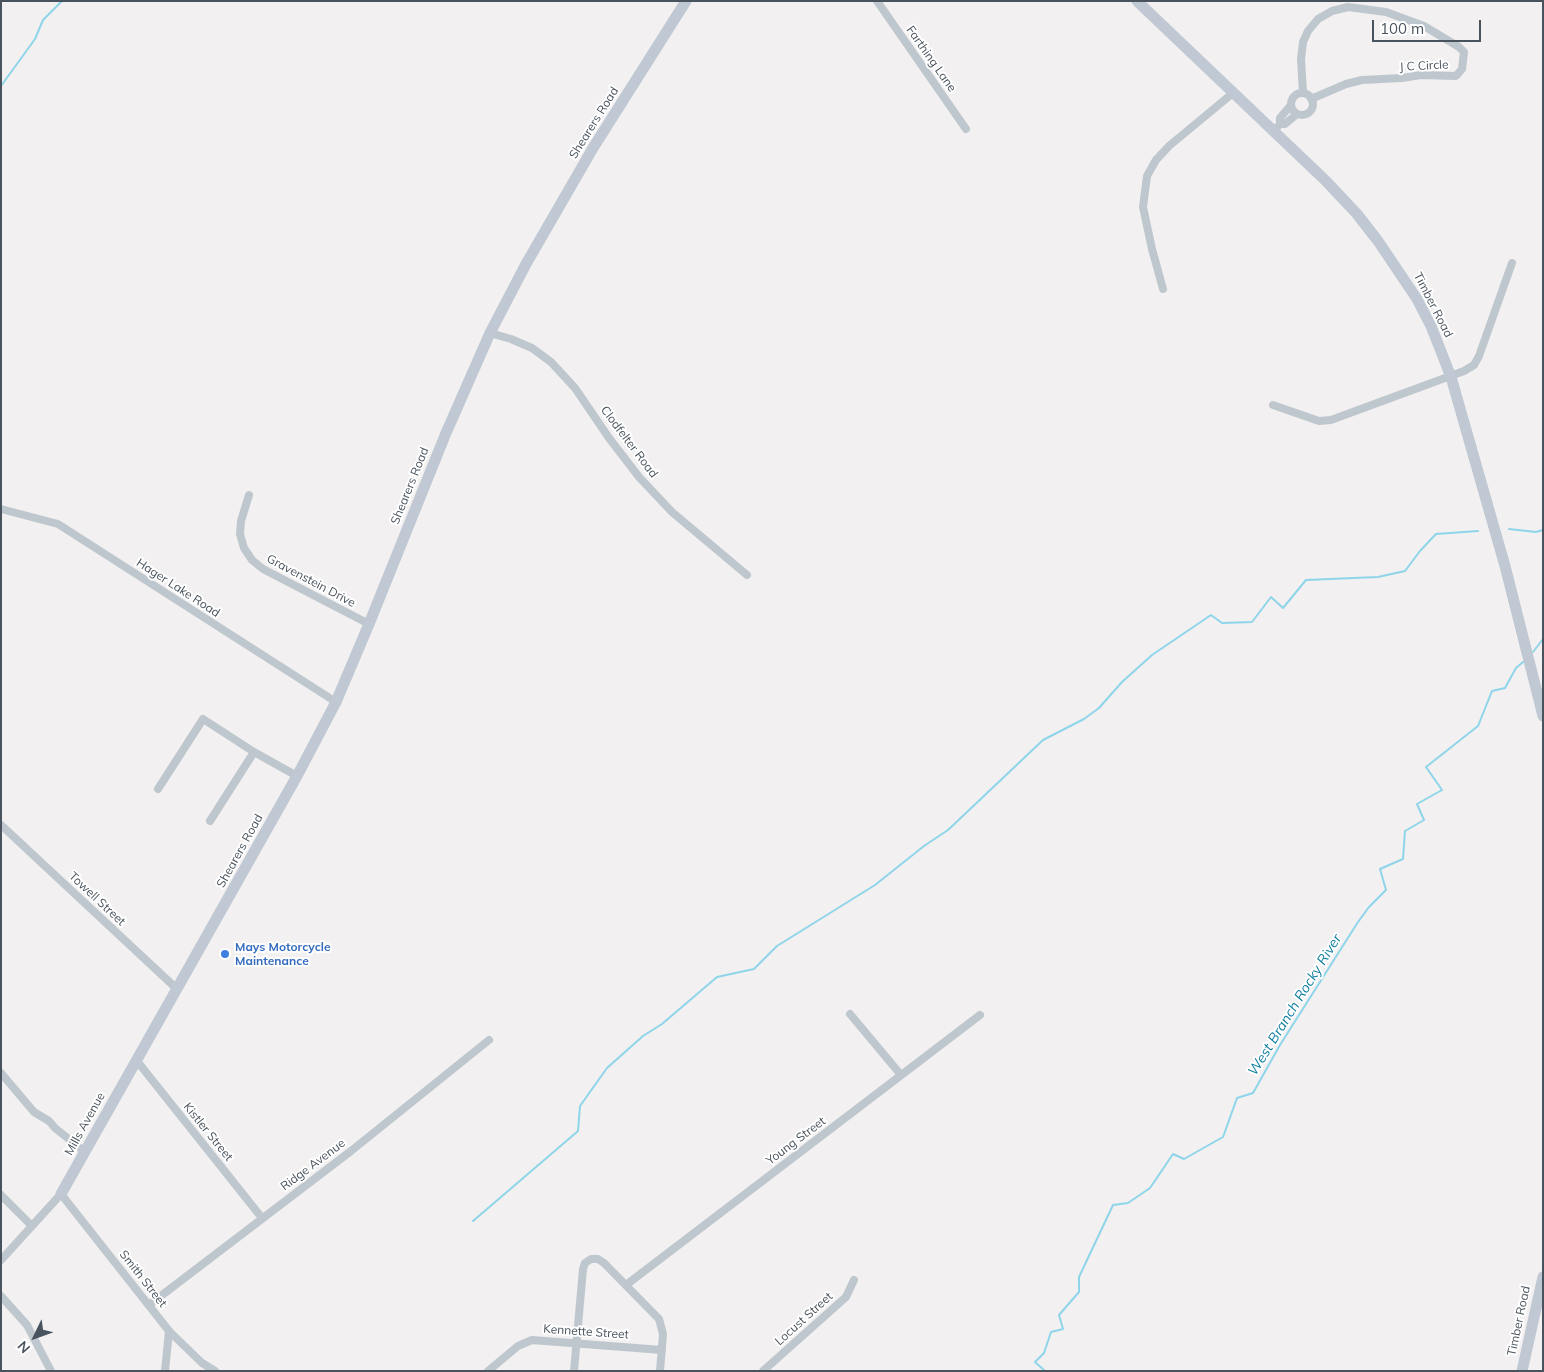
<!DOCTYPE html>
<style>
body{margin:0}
#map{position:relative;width:1544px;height:1372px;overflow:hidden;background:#f2f0f0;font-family:Mulish,sans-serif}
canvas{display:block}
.frame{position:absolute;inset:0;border:2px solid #49535d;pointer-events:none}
.north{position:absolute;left:10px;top:1312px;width:50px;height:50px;-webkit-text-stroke:4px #fff;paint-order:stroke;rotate:228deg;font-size:14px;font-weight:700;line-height:20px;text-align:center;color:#49535d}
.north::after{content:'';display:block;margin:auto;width:18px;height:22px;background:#49535d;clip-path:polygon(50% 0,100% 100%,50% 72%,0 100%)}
.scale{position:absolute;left:1372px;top:20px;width:109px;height:22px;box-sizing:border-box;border:2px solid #49535d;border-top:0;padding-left:6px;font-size:15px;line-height:18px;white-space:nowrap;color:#49535d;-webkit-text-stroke:4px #fff;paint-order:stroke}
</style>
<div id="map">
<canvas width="1544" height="1372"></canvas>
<div class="frame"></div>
<div class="north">N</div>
<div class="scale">100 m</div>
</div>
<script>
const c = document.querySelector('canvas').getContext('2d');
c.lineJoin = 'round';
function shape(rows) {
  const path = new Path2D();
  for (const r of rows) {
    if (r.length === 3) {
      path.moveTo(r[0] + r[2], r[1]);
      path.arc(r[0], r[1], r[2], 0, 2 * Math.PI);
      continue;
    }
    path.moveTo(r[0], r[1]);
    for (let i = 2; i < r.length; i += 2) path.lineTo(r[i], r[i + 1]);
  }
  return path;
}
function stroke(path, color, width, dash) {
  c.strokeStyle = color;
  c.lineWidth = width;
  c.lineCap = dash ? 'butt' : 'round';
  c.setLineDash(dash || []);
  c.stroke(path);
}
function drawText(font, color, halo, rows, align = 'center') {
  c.font = font + ' Mulish,sans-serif';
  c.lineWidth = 4;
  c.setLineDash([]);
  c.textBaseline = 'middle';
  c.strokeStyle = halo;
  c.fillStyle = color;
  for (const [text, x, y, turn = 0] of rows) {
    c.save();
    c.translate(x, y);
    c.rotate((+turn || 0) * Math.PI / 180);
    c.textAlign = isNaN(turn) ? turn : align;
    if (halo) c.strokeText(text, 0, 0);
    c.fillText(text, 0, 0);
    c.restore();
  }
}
const stream = shape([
 [1,86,35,39,43,20,62,1],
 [1509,529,1536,532,1543,530],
 [1533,652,1543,639],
 [473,1221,578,1131,580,1106,607,1068,643,1036,662,1024,717,977,754,969,777,946,875,885,924,846,948,830,1043,740,1084,719,1099,708,1122,682,1152,655,1211,615,1222,623,1252,622,1271,597,1283,608,1306,580,1378,577,1405,571,1420,551,1436,534,1478,531],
 [1045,1371,1035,1362,1044,1353,1051,1332,1063,1329,1059,1315,1079,1292,1079,1277,1113,1205,1128,1203,1150,1188,1173,1154,1184,1159,1223,1137,1237,1098,1253,1093,1280,1045,1358,922,1369,907,1386,890,1380,869,1403,859,1405,831,1424,820,1417,804,1442,790,1426,767,1478,726,1492,691,1505,688,1516,668,1523,662]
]);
const street = shape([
 [877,1,966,129],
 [1303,93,1301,59,1303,42,1308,31,1318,19,1332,11,1348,7,1386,12,1424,26,1459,47,1464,52,1462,69,1456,76,1421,75,1402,78,1362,80,1346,84,1311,99],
 [1302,104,11],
 [1280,124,1280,118,1291,105],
 [1274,131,1280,124,1285,124,1297,114],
 [1163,289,1152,249,1143,207,1147,176,1156,160,1169,146,1233,93],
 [490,333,511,339,532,348,551,362,575,388,609,438,639,477,672,512,747,575],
 [1273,405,1319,421,1331,420,1464,371,1474,365,1479,356,1512,263],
 [249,495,241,521,240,534,244,548,252,560,263,569,369,624],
 [1,509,58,524,336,702],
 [158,789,203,719,254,752,297,776],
 [210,821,254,752],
 [1,825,177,989],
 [850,1014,901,1075],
 [137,1061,262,1218],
 [1,1073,34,1112,49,1121,55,1128,85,1152],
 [1,1195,32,1226],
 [1,1260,61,1194,169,1331,202,1363,215,1371],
 [626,1285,980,1015],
 [1,1296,27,1325,51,1371],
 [149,1305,351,1151,489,1040],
 [165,1371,169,1331],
 [488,1371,518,1346,532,1340,662,1350],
 [574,1371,583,1269,585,1263,591,1259,598,1259,604,1263,659,1319,663,1334,660,1371],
 [763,1371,846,1297,854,1280]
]);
const secondary = shape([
 [1137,1,1326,181,1357,214,1378,241,1417,299,1431,326,1451,377,1505,566,1543,716],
 [61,1194,297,776,336,702,369,624,446,433,490,333,526,264,593,148,686,1],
 [1522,1371,1543,1277]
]);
const markers = [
 [225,954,5,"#3f7fe0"]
];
const streetNames = [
 ["Farthing Lane",931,59,55],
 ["J C Circle",1424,66,-3],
 ["Shearers Road",594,123,-58],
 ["Timber Road",1433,305,63],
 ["Clodfelter Road",629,442,53],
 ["Shearers Road",410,486,-68],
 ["Gravenstein Drive",311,581,28],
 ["Hager Lake Road",178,588,33],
 ["Shearers Road",240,851,-61],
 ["Towell Street",97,899,43],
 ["Mills Avenue",85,1124,-61],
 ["Kistler Street",208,1132,51],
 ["Young Street",796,1141,-37],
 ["Ridge Avenue",313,1165,-37],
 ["Smith Street",143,1279,52],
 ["Locust Street",804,1319,-42],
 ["Timber Road",1519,1321,-78],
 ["Kennette Street",586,1332,4]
];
const shopNames = [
 ["Mays Motorcycle",235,947],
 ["Maintenance",235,961]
];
const waterNames = [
 ["West Branch Rocky River",1295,1005,-58]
];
stroke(stream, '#8fd5ea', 2);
stroke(street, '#bfc7ce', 8);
stroke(secondary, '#bfc8d3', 11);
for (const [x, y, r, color] of markers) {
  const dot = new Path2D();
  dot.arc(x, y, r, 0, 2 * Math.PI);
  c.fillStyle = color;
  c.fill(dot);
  stroke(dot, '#fff', 2);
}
drawText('12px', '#49535d', '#fff', streetNames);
drawText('bold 12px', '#366cbe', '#fff', shopNames, 'left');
drawText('italic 14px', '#117fa0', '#fff', waterNames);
</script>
